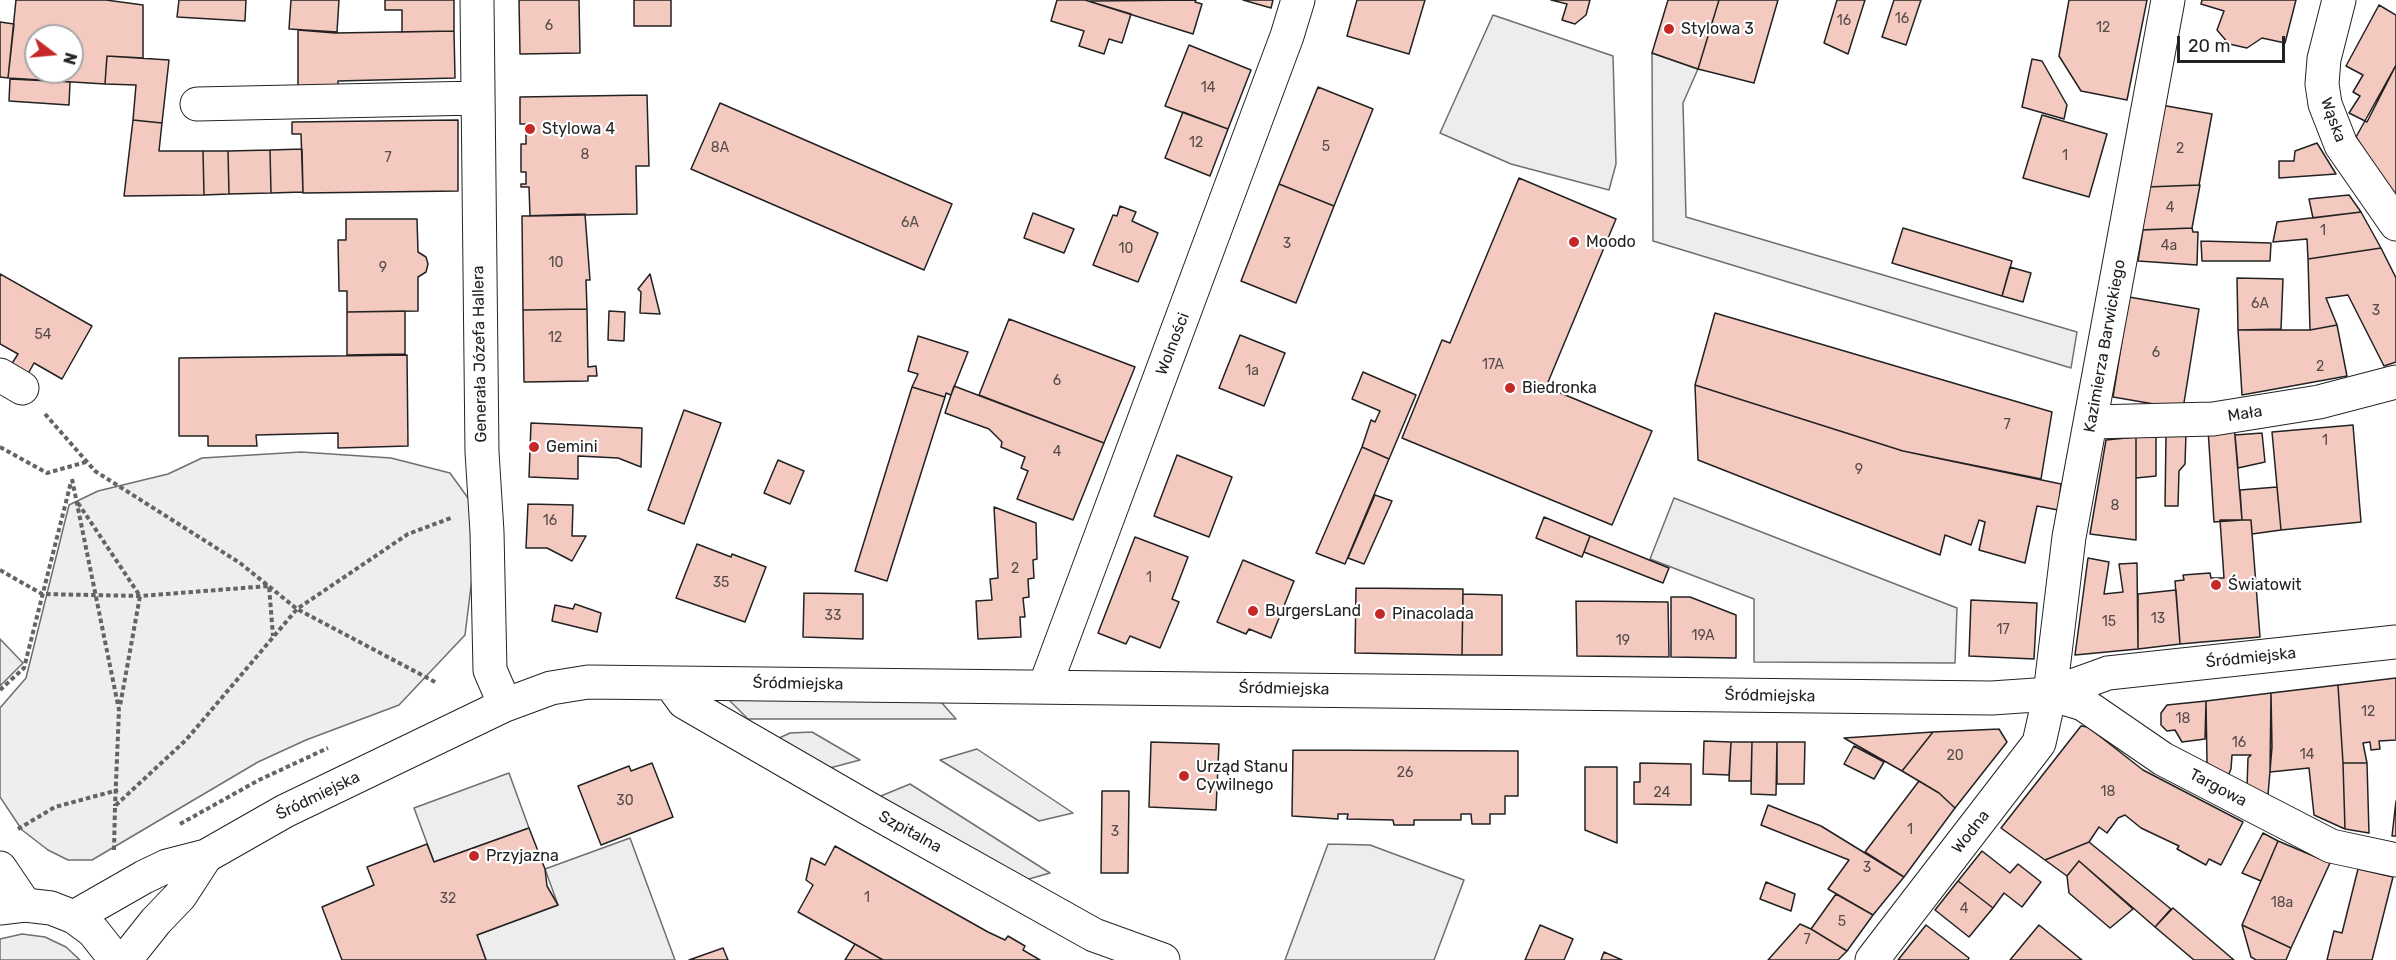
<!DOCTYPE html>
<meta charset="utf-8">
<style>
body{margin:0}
#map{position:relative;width:2396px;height:960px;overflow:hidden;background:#fff;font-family:Rubik,sans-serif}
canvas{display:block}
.north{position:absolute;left:24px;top:24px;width:60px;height:60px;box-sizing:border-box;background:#fff;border:2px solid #a7a7a7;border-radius:50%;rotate:106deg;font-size:16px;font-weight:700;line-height:24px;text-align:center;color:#222}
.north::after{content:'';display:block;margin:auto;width:21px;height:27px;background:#c62828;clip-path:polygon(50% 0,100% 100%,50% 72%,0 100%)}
.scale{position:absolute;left:2177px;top:36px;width:108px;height:27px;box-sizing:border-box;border:3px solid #222;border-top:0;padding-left:8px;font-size:18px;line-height:21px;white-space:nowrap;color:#222;-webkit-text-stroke:4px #fff;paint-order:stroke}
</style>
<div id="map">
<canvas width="2396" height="960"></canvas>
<div class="north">N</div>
<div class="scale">20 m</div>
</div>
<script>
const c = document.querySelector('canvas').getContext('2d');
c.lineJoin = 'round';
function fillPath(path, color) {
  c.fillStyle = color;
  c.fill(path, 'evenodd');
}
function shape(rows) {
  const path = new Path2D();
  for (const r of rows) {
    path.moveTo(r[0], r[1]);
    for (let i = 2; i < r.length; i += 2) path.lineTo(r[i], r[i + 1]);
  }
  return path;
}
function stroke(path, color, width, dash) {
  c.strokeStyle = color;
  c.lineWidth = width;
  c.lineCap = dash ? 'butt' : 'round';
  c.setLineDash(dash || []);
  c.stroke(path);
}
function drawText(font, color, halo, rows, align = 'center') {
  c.font = font + ' Rubik,sans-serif';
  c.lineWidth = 4.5;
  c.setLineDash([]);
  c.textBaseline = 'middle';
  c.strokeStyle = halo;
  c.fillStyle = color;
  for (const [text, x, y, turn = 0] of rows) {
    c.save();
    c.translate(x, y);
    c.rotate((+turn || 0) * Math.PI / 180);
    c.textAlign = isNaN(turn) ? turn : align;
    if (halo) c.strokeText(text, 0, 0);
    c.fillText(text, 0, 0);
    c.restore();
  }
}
const green = shape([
 [301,452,391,458,450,473,473,505,473,570,465,635,399,705,306,740,258,762,92,860,68,860,48,850,22,830,0,797,0,708,26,678,69,505,98,491,168,474,202,458,301,452],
 [22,934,45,937,66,947,80,960,0,960,0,939,22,934]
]);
const parking = shape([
 [1493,15,1613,56,1616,164,1609,190,1511,164,1440,133,1493,15],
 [1652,53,1698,69,1683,103,1686,217,2077,332,2071,368,1653,241,1652,53],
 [1674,498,1957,608,1955,663,1754,662,1754,599,1650,559,1674,498],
 [0,639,23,663,0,686,0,639],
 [724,695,935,695,956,719,748,719,724,695],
 [812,732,860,760,826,769,777,739,790,733,812,732],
 [977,749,1073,813,1039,821,940,760,977,749],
 [509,773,529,828,434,862,414,808,509,773],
 [910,784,1050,873,1022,881,876,798,910,784],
 [630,838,675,960,486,960,477,935,558,905,545,869,630,838],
 [1328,844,1370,845,1464,880,1434,960,1285,960,1328,844]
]);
const building = shape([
 [16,0,106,0,143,5,143,58,107,56,105,84,8,78,16,0],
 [36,36,72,36,72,72,36,72,36,36],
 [179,0,246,0,245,21,177,17,179,0],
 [291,0,339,0,337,32,289,29,291,0],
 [385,0,454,0,454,31,402,32,402,10,385,10,385,0],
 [519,0,579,0,580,53,520,54,519,0],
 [634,0,671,0,671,26,634,26,634,0],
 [1057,0,1085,0,1131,14,1122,43,1109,39,1104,54,1079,46,1084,31,1051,21,1057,0],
 [1196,0,1195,2,1202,4,1193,34,1088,1,1196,0],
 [1243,0,1273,0,1271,8,1243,0],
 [1357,0,1425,0,1409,54,1347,36,1357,0],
 [1551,0,1590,0,1586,15,1575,24,1562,20,1567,4,1551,0],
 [1668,0,1719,0,1698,69,1652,53,1668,0],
 [1719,0,1778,0,1754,83,1698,69,1719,0],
 [1837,0,1865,0,1848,54,1824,43,1837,0],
 [1894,0,1921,0,1906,45,1882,37,1894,0],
 [2069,0,2147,0,2127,100,2081,91,2059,56,2069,0],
 [2202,0,2296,0,2285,43,2262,38,2247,48,2229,44,2217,30,2224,11,2201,4,2202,0],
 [2379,5,2396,15,2396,65,2367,122,2349,113,2360,96,2353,92,2363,75,2346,66,2379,5],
 [0,22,14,24,8,78,0,77,0,22],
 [298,30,335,33,454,31,455,78,338,81,338,85,298,86,298,30],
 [1189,45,1251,70,1228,129,1165,106,1189,45],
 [107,56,169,60,162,123,133,120,136,85,105,84,107,56],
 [2032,59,2042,61,2067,105,2064,119,2022,107,2032,59],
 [2396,65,2396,199,2356,137,2396,65],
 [10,79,70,82,69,105,9,101,10,79],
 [1318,87,1373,109,1334,206,1279,184,1318,87],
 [647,95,649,166,636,166,637,214,530,216,529,187,521,187,521,184,526,184,526,172,521,172,521,144,526,144,526,124,520,124,520,97,647,95],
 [720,103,952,204,924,270,691,169,720,103],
 [2161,105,2212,114,2199,185,2147,187,2161,105],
 [1183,112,1228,129,1210,176,1165,158,1183,112],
 [2042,115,2107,134,2089,197,2023,178,2042,115],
 [133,120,162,123,159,151,203,151,204,195,124,196,133,120],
 [458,120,458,191,303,193,301,134,292,134,292,122,458,120],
 [2317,143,2336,174,2279,178,2279,161,2294,161,2295,151,2317,143],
 [302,149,303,192,271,193,270,150,302,149],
 [270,150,271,193,229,194,228,151,270,150],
 [203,151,228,151,229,194,204,195,203,151],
 [1519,178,1616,219,1546,387,1652,431,1612,525,1402,438,1442,340,1450,343,1519,178],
 [1279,184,1334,206,1296,303,1241,281,1279,184],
 [2200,185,2192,228,2139,230,2147,187,2200,185],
 [2349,195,2361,212,2313,218,2309,199,2349,195],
 [1120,206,1136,212,1132,221,1158,233,1138,282,1093,265,1113,215,1117,216,1120,206],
 [2361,212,2381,248,2308,259,2307,239,2273,242,2277,222,2361,212],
 [1033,213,1074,229,1064,253,1024,238,1033,213],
 [585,214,590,280,586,280,587,309,523,310,522,216,585,214],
 [346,219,417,219,418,252,426,257,428,264,426,272,418,277,418,311,347,312,347,291,339,291,338,240,346,240,346,219],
 [1903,228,2012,261,2002,296,1892,263,1903,228],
 [2192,228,2193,232,2198,232,2197,265,2138,261,2143,230,2192,228],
 [2201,241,2271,243,2270,261,2202,261,2201,241],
 [2381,248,2396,278,2396,362,2384,366,2348,295,2326,298,2337,325,2310,330,2308,259,2381,248],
 [2010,267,2031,273,2023,302,2002,296,2010,267],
 [0,274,92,326,62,379,34,363,28,374,11,365,18,354,0,344,0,274],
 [650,274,660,314,640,313,641,292,638,289,650,274],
 [2237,278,2283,279,2281,329,2238,330,2237,278],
 [2129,297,2199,309,2183,409,2113,397,2129,297],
 [587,309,588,367,596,366,597,376,588,376,588,381,524,382,523,310,587,309],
 [405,311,405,354,347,355,347,312,405,311],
 [609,311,625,312,624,341,608,340,609,311],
 [1715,313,2052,412,2041,479,1903,451,1695,385,1715,313],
 [1009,319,1135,367,1104,443,979,395,1009,319],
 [2337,325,2347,376,2242,395,2238,330,2310,330,2337,325],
 [1240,335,1285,353,1264,406,1219,388,1240,335],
 [918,336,968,352,951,395,946,393,945,397,912,387,918,374,908,371,918,336],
 [407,355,408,446,338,448,338,433,256,435,257,446,208,446,208,436,179,436,179,358,407,355],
 [1363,372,1416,395,1389,459,1362,447,1371,420,1375,422,1380,411,1352,399,1363,372],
 [1695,385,1903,451,2061,484,2058,510,2037,506,2025,563,1979,550,1985,522,1979,520,1971,545,1945,535,1940,555,1698,460,1695,385],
 [954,386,1104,443,1073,520,1017,499,1028,471,1021,468,1025,457,1001,447,1002,442,989,429,945,413,954,386],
 [912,387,945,397,887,581,855,571,912,387],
 [684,410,721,423,684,524,648,510,684,410],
 [531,423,642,428,641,467,618,458,578,456,578,479,529,477,531,423],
 [2234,425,2242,520,2214,522,2208,429,2234,425],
 [2353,425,2361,522,2281,530,2272,432,2353,425],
 [2186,433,2185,464,2179,471,2178,506,2165,506,2166,435,2186,433],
 [2262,433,2265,462,2238,468,2235,435,2262,433],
 [2156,434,2156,476,2136,478,2136,437,2156,434],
 [2136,437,2136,540,2090,534,2106,440,2136,437],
 [1362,447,1389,459,1345,564,1316,553,1362,447],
 [1177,455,1232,477,1209,537,1154,516,1177,455],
 [778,460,804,471,790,504,764,493,778,460],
 [2277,487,2281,530,2252,534,2251,520,2242,520,2240,490,2277,487],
 [1375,495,1392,501,1364,564,1348,558,1375,495],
 [528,504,573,505,572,536,586,536,572,561,547,548,526,548,528,504],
 [994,507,1036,523,1037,559,1033,560,1034,578,1028,579,1029,597,1023,598,1025,617,1020,617,1021,637,978,639,976,601,992,600,990,579,998,578,994,507],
 [1544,517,1590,536,1582,557,1536,538,1544,517],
 [2220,520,2251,520,2260,637,2180,644,2175,581,2184,580,2183,575,2210,573,2211,578,2224,578,2220,520],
 [1590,536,1669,568,1663,583,1584,552,1590,536],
 [1135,537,1188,557,1172,599,1179,602,1160,648,1130,636,1126,644,1098,633,1135,537],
 [697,544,731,557,732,554,766,567,745,622,676,598,697,544],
 [2088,558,2109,562,2104,594,2123,592,2119,564,2137,563,2138,649,2075,655,2088,558],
 [1243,560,1294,581,1271,638,1249,629,1246,634,1217,622,1243,560],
 [1356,588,1463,589,1462,655,1355,653,1356,588],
 [2176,590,2180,644,2138,649,2138,594,2176,590],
 [804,593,863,594,863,639,803,637,804,593],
 [1463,594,1502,595,1502,655,1462,655,1463,594],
 [1671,597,1690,597,1736,615,1736,658,1671,657,1671,597],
 [1971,600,2037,603,2034,659,1969,656,1971,600],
 [1576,601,1668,602,1669,657,1577,656,1576,601],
 [575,604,601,613,597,632,552,621,555,605,573,609,575,604],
 [2396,678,2396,740,2379,741,2380,749,2371,750,2370,742,2363,743,2367,763,2343,763,2338,685,2396,678],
 [2338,685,2343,763,2345,829,2314,815,2309,768,2270,772,2271,693,2338,685],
 [2271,693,2272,747,2268,795,2247,787,2248,758,2251,755,2232,755,2231,769,2228,776,2207,763,2206,701,2271,693],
 [2206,701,2205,739,2182,742,2175,730,2167,731,2161,725,2161,713,2167,705,2206,701],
 [2081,726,2088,727,2143,770,2243,822,2221,865,2209,859,2206,865,2177,849,2179,846,2141,828,2125,815,2118,818,2107,833,2099,827,2089,842,2045,860,2001,828,2081,726],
 [1999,729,2007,742,1955,808,1939,793,1902,771,1933,732,1999,729],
 [1933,732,1902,771,1844,738,1933,732],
 [1704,741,1731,742,1729,775,1703,774,1704,741],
 [1151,742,1219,744,1216,810,1149,807,1151,742],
 [1731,742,1752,742,1751,781,1729,781,1731,742],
 [1752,742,1777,742,1776,795,1751,794,1752,742],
 [1777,742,1805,742,1804,784,1777,784,1777,742],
 [1854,746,1884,762,1874,779,1844,764,1854,746],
 [1293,750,1518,751,1518,796,1505,796,1505,814,1490,814,1490,824,1472,824,1471,814,1461,814,1461,820,1414,820,1414,825,1394,825,1393,820,1347,819,1348,814,1338,814,1338,819,1292,816,1293,750],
 [652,763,673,817,601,845,578,786,629,766,631,771,652,763],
 [1640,763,1691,764,1691,805,1634,804,1634,782,1640,782,1640,763],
 [2343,763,2367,763,2369,833,2345,829,2343,763],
 [1585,767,1617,767,1617,843,1585,830,1585,767],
 [1919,781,1939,793,1955,808,1904,877,1865,852,1919,781],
 [1102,791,1129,791,1128,873,1101,873,1102,791],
 [2396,801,2396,836,2392,836,2396,801],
 [1768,805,1821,826,1904,877,1873,915,1828,889,1849,860,1761,825,1768,805],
 [529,828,545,869,547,886,558,905,477,935,486,960,342,960,322,907,374,885,367,867,427,844,434,862,529,828],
 [2263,833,2278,841,2261,881,2242,873,2263,833],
 [2278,841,2330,863,2291,948,2242,925,2278,841],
 [2089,842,2171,909,2155,927,2079,861,2067,876,2045,860,2089,842],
 [835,846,988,932,1005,940,1008,936,1025,946,1023,950,1040,960,883,960,798,912,813,885,806,880,811,858,825,865,835,846],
 [1982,851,2010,873,2018,864,2041,882,2022,907,2004,893,1993,908,1958,881,1982,851],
 [2079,861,2133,909,2110,928,2069,893,2067,876,2079,861],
 [2358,869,2393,877,2372,960,2327,960,2334,931,2342,933,2358,869],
 [1958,881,1993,908,1969,937,1935,910,1958,881],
 [1766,882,1795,894,1791,911,1760,899,1766,882],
 [1836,894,1873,915,1847,951,1811,929,1836,894],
 [2173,908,2234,960,2194,960,2155,927,2173,908],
 [1800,924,1811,929,1847,951,1838,960,1768,960,1800,924],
 [1540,925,1573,939,1564,960,1525,960,1540,925],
 [1926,925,1969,958,1968,960,1898,960,1926,925],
 [2039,925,2082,960,2010,960,2039,925],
 [2242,925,2291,948,2286,960,2256,960,2251,957,2242,925],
 [855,944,883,960,845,960,855,944],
 [723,948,728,960,689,960,723,948],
 [1604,952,1622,960,1601,960,1604,952]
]);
const path = shape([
 [45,414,95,471,240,563,297,609,437,683],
 [0,447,47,473,86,462],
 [72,479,119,710,115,806],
 [78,503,140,596,120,706],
 [0,570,42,594,140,596,269,586,273,636],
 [0,690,24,668,71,482],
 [180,824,259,780,328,748],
 [18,829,55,807,118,790],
 [114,850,115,806,186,740,297,609,408,534,451,518]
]);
const minor = shape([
 [477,0,482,452,487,532,490,670,505,705],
 [2339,0,2324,59,2322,84,2325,104,2341,145,2396,224],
 [197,104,478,98],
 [0,375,22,388],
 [2092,422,2213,419,2319,402,2396,382],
 [670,683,684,702,871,810,1094,935,1163,960],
 [1045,686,1287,36,1298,0],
 [2050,694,2083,704,2163,759,2331,846,2396,860],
 [0,868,25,905],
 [74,917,144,877,167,866,206,856,285,811,505,705,551,688,588,682,1992,698,2050,694,2108,673,2396,642],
 [125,960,156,921,180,896,206,856],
 [1872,960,2039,743,2050,694,2069,537,2168,0]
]);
const major = shape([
 [0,908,25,905,51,908,74,917,93,931,116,960]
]);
const markers = [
 [1669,29,6,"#c62828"],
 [530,129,6,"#c62828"],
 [1574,242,6,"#c62828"],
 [1510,388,6,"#c62828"],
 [534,447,6,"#c62828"],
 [2216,585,6,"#c62828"],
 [1253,611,6,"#c62828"],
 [1380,614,6,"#c62828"],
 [1184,776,6,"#c62828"],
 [474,856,6,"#c62828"]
];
const numberNames = [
 ["16",1902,19],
 ["16",1844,21],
 ["6",549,26],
 ["12",2103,28],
 ["14",1208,88],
 ["12",1196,143],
 ["5",1326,147],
 ["8A",720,148],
 ["2",2180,149],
 ["8",585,155],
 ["1",2065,156],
 ["7",388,158],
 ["4",2170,208],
 ["6A",910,223],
 ["1",2323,231],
 ["3",1287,244],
 ["4a",2169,246],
 ["10",1126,249],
 ["10",556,263],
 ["9",383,268],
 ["6A",2260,304],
 ["3",2376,311],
 ["54",43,335],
 ["12",555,338],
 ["6",2156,353],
 ["17A",1493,365],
 ["2",2320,367],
 ["1a",1252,371],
 ["6",1057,381],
 ["7",2007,425],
 ["1",2325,441],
 ["4",1057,452],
 ["9",1859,470],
 ["8",2115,506],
 ["16",550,521],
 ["2",1015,569],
 ["1",1149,578],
 ["35",721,583],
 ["33",833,616],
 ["13",2158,619],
 ["15",2109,622],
 ["17",2003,630],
 ["19A",1703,636],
 ["19",1623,641],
 ["12",2368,712],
 ["18",2183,719],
 ["16",2239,743],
 ["14",2307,755],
 ["20",1955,756],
 ["26",1405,773],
 ["18",2108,792],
 ["24",1662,793],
 ["30",625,801],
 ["1",1910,830],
 ["3",1115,832],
 ["3",1867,868],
 ["1",867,898],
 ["32",448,899],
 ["18a",2282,903],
 ["4",1964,909],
 ["5",1842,922],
 ["7",1807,940]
];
const poiNames = [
 ["Stylowa 3",1681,29],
 ["Stylowa 4",542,129],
 ["Moodo",1586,242],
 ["Biedronka",1522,388],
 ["Gemini",546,447],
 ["Światowit",2228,585],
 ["BurgersLand",1265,611],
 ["Pinacolada",1392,614],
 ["Urząd Stanu",1196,767],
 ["Cywilnego",1196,785],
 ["Przyjazna",486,856]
];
const streetNames = [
 ["Wąska",2333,120,70],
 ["Wolności",1173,344,-69],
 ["Kazimierza Barwickiego",2105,346,-80],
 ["Generała Józefa Hallera",480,354,-91],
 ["Mała",2245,414,-9],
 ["Śródmiejska",2251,658,-6],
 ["Śródmiejska",798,684,1],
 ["Śródmiejska",1284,689,1],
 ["Śródmiejska",1770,696,1],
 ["Targowa",2218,788,28],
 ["Śródmiejska",318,796,-26],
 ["Szpitalna",910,832,29],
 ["Wodna",1971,832,-52]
];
fillPath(green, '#eee');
stroke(green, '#6f6f6f', 1.5);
fillPath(parking, '#ededed');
stroke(parking, '#6f6f6f', 1.5);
fillPath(building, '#f3c9c0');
stroke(building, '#222', 1.5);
stroke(minor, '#222', 35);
stroke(major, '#222', 35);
stroke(path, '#646464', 4, [4.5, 3]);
stroke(minor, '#fff', 33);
stroke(major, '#fff', 33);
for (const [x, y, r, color] of markers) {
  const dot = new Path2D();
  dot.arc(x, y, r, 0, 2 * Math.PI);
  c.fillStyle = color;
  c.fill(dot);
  stroke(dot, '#fff', 2);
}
drawText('14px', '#564c4a', null, numberNames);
drawText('16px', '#222', '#fff', poiNames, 'left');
drawText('16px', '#222', '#fff', streetNames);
</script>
